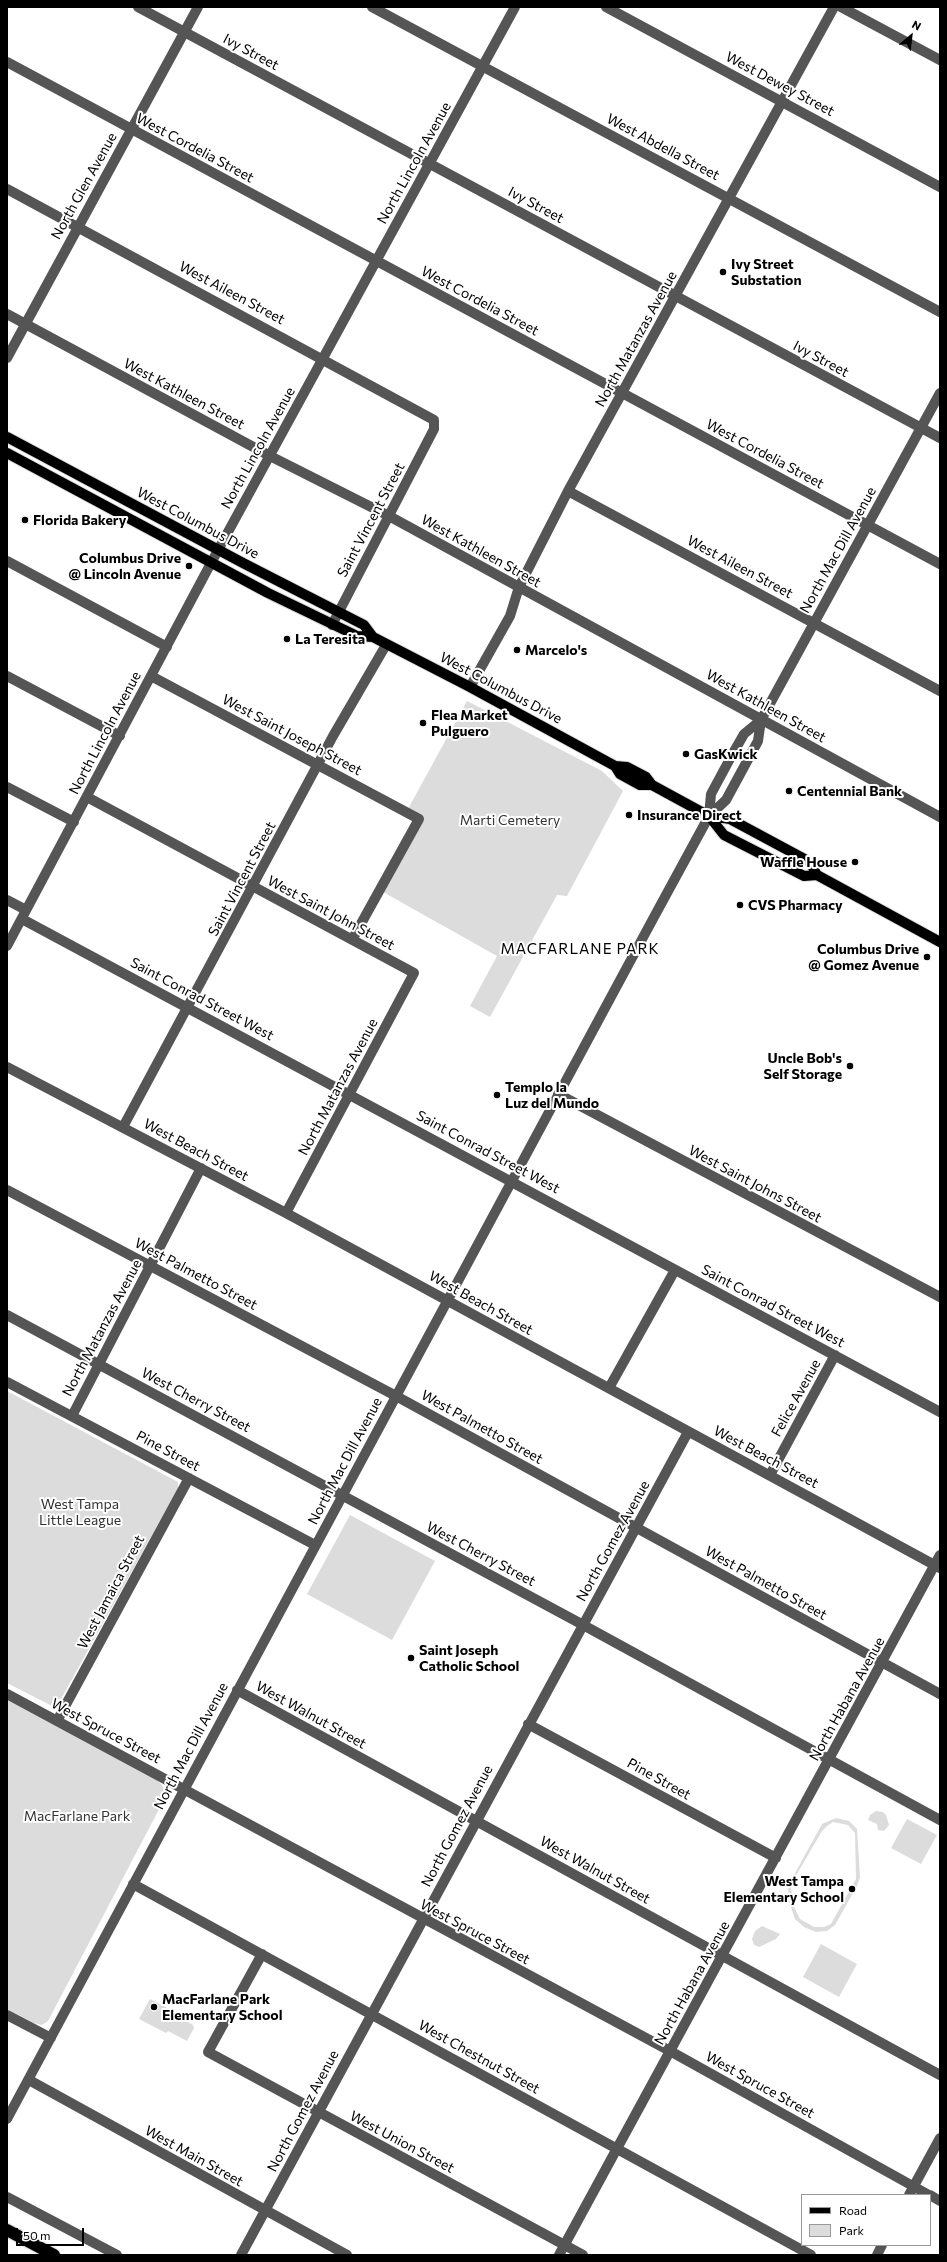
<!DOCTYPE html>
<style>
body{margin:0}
#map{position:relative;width:947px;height:2262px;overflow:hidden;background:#fff;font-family:Commissioner,sans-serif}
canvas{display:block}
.frame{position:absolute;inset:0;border:8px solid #000;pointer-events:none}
.legend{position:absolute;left:801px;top:2194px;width:130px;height:52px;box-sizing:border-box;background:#fff;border:1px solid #999;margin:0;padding:5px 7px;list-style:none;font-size:12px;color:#000}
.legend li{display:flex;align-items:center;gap:8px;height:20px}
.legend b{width:20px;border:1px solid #999}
.north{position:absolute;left:891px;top:16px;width:40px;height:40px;-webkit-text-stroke:3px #fff;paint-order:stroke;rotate:28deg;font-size:11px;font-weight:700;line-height:16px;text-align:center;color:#000}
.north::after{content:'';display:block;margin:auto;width:14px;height:18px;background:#000;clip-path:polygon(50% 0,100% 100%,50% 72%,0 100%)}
.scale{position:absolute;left:16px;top:2228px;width:68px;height:18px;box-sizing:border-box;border:2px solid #000;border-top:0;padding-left:5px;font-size:12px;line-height:14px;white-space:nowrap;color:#000;-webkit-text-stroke:3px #fff;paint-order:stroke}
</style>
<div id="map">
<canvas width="947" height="2262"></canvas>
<div class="frame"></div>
<ul class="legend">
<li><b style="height:5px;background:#000"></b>Road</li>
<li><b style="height:11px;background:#dcdcdc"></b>Park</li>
</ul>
<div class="north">N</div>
<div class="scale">50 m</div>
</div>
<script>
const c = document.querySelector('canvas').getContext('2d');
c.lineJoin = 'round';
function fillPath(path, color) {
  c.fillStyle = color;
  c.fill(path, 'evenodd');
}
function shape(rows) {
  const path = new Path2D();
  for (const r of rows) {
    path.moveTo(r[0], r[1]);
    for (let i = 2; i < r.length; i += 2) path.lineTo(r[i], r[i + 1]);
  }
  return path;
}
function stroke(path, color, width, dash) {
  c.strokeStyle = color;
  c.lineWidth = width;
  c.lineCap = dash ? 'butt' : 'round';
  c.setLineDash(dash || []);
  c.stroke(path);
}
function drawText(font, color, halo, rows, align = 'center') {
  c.font = font + ' Commissioner,sans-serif';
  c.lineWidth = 4;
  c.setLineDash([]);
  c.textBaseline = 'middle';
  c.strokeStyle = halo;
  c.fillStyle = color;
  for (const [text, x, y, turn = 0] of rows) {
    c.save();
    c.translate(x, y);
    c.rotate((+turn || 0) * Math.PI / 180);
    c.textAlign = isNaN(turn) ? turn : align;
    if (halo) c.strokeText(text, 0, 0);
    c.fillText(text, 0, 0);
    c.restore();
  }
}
const green = shape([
 [467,701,602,771,623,791,567,896,557,895,490,1017,470,1006,497,956,383,892,423,818,408,809],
 [7,1391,178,1482,178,1488,56,1708,7,1683],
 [350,1515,435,1561,392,1640,307,1594],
 [7,1700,155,1778,162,1785,166,1796,48,2021,42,2025,34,2023,7,2009],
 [876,1811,883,1812,886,1815,889,1825,884,1831,878,1830,877,1824,868,1820,870,1815],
 [836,1818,849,1821,857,1829,860,1877,857,1886,835,1925,827,1931,816,1932,804,1927,795,1919,789,1901,788,1886,822,1824],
 [833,1822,848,1825,855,1833,856,1879,831,1924,824,1927,814,1927,800,1919,794,1907,791,1888,794,1879,822,1831,827,1826],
 [907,1819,937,1835,921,1864,891,1848],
 [762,1926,780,1934,776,1939,759,1947,754,1945,752,1939,755,1931],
 [821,1944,857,1964,839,1997,803,1977],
 [150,1999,177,2013,176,2016,193,2025,194,2028,187,2041,168,2031,166,2033,139,2019]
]);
const minor = shape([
 [138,7,940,438],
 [372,7,940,312],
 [606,7,940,187],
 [841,7,940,60],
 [7,62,940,564],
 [7,189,434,420,434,429,332,625],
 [7,314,270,456,389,516,940,817],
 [7,358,198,7],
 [568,491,940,691],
 [7,561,167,647],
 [7,676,120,736],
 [151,676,419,819,352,940],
 [470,687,510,616,519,587,568,491,834,7],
 [7,787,74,822],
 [87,797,414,973,286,1213],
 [709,816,711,794,732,755,744,734,761,720,940,393],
 [7,900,26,910],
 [22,919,940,1412],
 [7,946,211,563,515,7],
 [7,1067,286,1213,940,1568],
 [558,1094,940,1297],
 [123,1127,333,736,386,645],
 [7,1190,396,1396,940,1694],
 [7,1315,574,1620,940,1820],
 [7,1382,315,1545],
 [609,1388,675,1270],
 [72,1416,201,1168],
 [770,1475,835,1355],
 [237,1690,940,2075],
 [7,1694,670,2051,929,2195],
 [57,1721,189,1478],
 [528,1724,776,1858],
 [133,1884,811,2255],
 [262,1954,208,2052,583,2255],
 [7,2015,51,2038],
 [29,2080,347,2255],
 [7,2119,654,917,709,816,726,800,758,741,761,720],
 [909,2195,940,2138],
 [930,2195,940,2201],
 [7,2197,117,2255],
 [241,2255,688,1432],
 [559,2255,940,1555],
 [877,2255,882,2245]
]);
const major = shape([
 [7,437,243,563,364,625,373,637],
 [7,453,268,593,357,636,373,637,470,687,615,766,627,767,646,777,652,785,709,816,730,819,810,862,817,875],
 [615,766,620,774,640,785,652,785],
 [709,816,724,835,804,876,817,875,940,942]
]);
const highway = shape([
 [7,2230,54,2255]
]);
const markers = [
 [723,272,4,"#000"],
 [25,520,4,"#000"],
 [189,566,4,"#000"],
 [287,639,4,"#000"],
 [517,650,4,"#000"],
 [423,723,4,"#000"],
 [686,754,4,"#000"],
 [789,791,4,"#000"],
 [629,815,4,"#000"],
 [855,862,4,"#000"],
 [740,905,4,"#000"],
 [927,957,4,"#000"],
 [850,1066,4,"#000"],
 [497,1095,4,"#000"],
 [411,1658,4,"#000"],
 [852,1889,4,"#000"],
 [154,2007,4,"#000"]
];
const streetNames = [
 ["Ivy Street",251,52,28],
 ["West Dewey Street",780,84,28],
 ["West Abdella Street",663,147,28],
 ["West Cordelia Street",195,148,28],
 ["North Lincoln Avenue",414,163,-61],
 ["North Glen Avenue",84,186,-61],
 ["Ivy Street",536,205,28],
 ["West Aileen Street",232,293,28],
 ["West Cordelia Street",480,301,28],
 ["North Matanzas Avenue",636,339,-61],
 ["Ivy Street",821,359,28],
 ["West Kathleen Street",184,394,28],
 ["North Lincoln Avenue",258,448,-61],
 ["West Cordelia Street",765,454,28],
 ["Saint Vincent Street",371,520,-62],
 ["West Columbus Drive",198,523,28],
 ["North Mac Dill Avenue",838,550,-61],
 ["West Kathleen Street",481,551,29],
 ["West Aileen Street",740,567,28],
 ["West Columbus Drive",501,688,28],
 ["West Kathleen Street",766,706,29],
 ["North Lincoln Avenue",105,733,-62],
 ["West Saint Joseph Street",292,735,28],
 ["Saint Vincent Street",242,879,-62],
 ["West Saint John Street",331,913,28],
 ["Saint Conrad Street West",202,999,28],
 ["North Matanzas Avenue",338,1087,-62],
 ["West Beach Street",196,1150,28],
 ["Saint Conrad Street West",488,1152,28],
 ["West Saint Johns Street",755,1184,28],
 ["West Palmetto Street",196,1274,28],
 ["West Beach Street",481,1303,29],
 ["Saint Conrad Street West",773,1306,28],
 ["North Matanzas Avenue",102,1328,-62],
 ["Felice Avenue",796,1398,-61],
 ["West Cherry Street",196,1400,28],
 ["West Palmetto Street",482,1427,29],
 ["Pine Street",168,1451,28],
 ["West Beach Street",766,1457,28],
 ["North Mac Dill Avenue",345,1461,-62],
 ["North Gomez Avenue",613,1541,-61],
 ["West Cherry Street",481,1554,28],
 ["West Palmetto Street",766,1583,29],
 ["West Jamaica Street",111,1592,-62],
 ["North Habana Avenue",847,1699,-61],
 ["West Walnut Street",311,1715,29],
 ["West Spruce Street",106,1731,28],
 ["North Mac Dill Avenue",191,1746,-62],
 ["Pine Street",659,1779,29],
 ["North Gomez Avenue",457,1826,-62],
 ["West Walnut Street",595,1870,29],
 ["West Spruce Street",475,1932,28],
 ["North Habana Avenue",692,1983,-61],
 ["West Chestnut Street",479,2057,29],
 ["West Spruce Street",760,2085,29],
 ["North Gomez Avenue",303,2111,-62],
 ["West Union Street",402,2142,28],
 ["West Main Street",194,2156,29]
];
const poiNames = [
 ["Ivy Street",731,264],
 ["Substation",731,280],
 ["Florida Bakery",33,520],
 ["Columbus Drive",181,558,"right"],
 ["@ Lincoln Avenue",181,574,"right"],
 ["La Teresita",295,639],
 ["Marcelo's",525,650],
 ["Flea Market",431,715],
 ["Pulguero",431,731],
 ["GasKwick",694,754],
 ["Centennial Bank",797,791],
 ["Insurance Direct",637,815],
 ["Waffle House",847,862,"right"],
 ["CVS Pharmacy",748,905],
 ["Columbus Drive",919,949,"right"],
 ["@ Gomez Avenue",919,965,"right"],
 ["Uncle Bob's",842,1058,"right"],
 ["Self Storage",842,1074,"right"],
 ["Templo la",505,1087],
 ["Luz del Mundo",505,1103],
 ["Saint Joseph",419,1650],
 ["Catholic School",419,1666],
 ["West Tampa",844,1881,"right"],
 ["Elementary School",844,1897,"right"],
 ["MacFarlane Park",162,1999],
 ["Elementary School",162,2015]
];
const parkNames = [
 ["Marti Cemetery",510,820],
 ["West Tampa",80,1504],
 ["Little League",80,1520],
 ["MacFarlane Park",77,1816]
];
const neighbourhoodNames = [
 ["MACFARLANE PARK",580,949]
];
fillPath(green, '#dcdcdc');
stroke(major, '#dbdbdb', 12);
stroke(highway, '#dbdbdb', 14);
stroke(minor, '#555', 10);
stroke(major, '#000', 10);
stroke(highway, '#000', 12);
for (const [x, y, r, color] of markers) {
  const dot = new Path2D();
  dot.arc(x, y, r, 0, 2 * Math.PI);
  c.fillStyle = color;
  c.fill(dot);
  stroke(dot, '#fff', 1.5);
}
drawText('14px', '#000', '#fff', streetNames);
drawText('bold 14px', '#000', '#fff', poiNames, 'left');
drawText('14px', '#333', '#fff', parkNames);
c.letterSpacing = '1px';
drawText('15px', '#000', '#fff', neighbourhoodNames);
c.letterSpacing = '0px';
</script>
